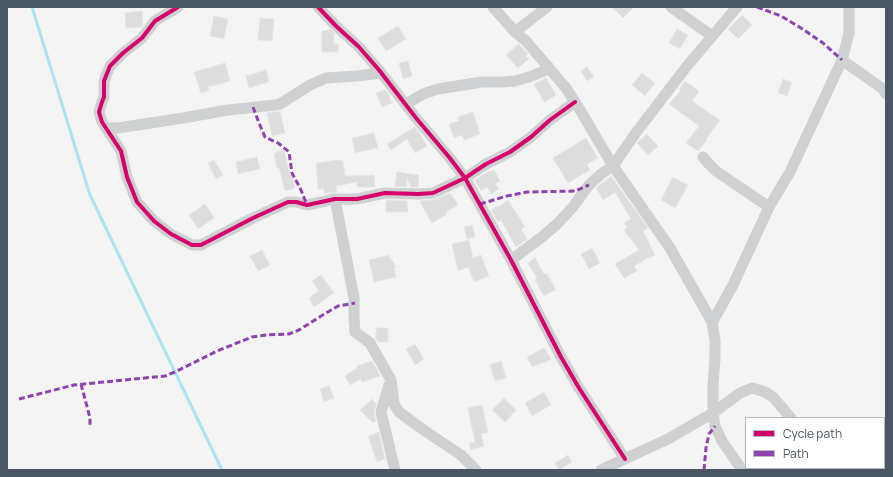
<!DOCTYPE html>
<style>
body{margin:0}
#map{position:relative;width:893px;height:477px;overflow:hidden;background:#f4f4f4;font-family:Manrope,sans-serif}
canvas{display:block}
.frame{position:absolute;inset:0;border:8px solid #4a5661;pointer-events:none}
.legend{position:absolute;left:745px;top:417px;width:140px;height:52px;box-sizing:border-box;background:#fff;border:1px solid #b7bbc0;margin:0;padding:5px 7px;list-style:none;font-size:12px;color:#4a5661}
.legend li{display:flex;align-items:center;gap:8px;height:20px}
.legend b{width:20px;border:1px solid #b7bbc0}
</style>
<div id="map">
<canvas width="893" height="477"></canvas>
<div class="frame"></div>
<ul class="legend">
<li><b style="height:5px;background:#d6006c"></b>Cycle path</li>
<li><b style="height:5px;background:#8e44ad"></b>Path</li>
</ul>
</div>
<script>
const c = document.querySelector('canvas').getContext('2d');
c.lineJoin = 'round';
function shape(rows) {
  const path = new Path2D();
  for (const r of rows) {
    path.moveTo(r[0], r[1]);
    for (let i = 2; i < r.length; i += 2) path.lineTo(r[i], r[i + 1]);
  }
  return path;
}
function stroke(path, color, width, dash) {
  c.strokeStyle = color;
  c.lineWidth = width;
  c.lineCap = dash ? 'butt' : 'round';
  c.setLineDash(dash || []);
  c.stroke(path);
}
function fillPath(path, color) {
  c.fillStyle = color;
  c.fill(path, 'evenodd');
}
const stream = shape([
 [32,7,90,195,222,470]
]);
const building = shape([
 [612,7,634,7,623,18,612,7],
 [142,11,143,25,142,27,126,28,125,13,142,11],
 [742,15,752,25,738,39,728,29,742,15],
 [214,16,228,19,224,39,210,36,214,16],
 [260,18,274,19,272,41,258,40,260,18],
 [398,26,406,39,386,51,378,38,398,26],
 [677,29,688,35,680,49,669,43,677,29],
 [331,30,334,33,334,44,338,44,338,52,322,52,322,31,331,30],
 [519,44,528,54,526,56,529,59,518,68,506,55,519,44],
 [408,61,412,76,403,79,399,63,408,61],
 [225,63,230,81,208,87,209,91,201,93,194,72,225,63],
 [587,67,594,77,587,81,581,71,587,67],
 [266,70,269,82,249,88,246,76,266,70],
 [642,73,655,83,645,96,632,85,642,73],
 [546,78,556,95,544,102,534,84,546,78],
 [783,79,792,82,787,96,778,93,783,79],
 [685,81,699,91,692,101,720,120,706,139,707,140,698,151,686,143,699,126,669,104,681,90,679,89,685,81],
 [385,90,388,93,392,103,382,107,376,93,385,90],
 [280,111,285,133,272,136,267,113,280,111],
 [473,112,480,134,464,140,462,135,454,138,449,124,459,121,458,117,473,112],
 [415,127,420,134,427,146,415,153,407,139,391,150,387,144,415,127],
 [374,133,378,148,355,153,352,138,374,133],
 [647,134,658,146,648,155,637,143,647,134],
 [586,138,598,158,587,164,590,170,568,183,553,158,586,138],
 [284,150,290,175,292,175,295,188,285,191,279,167,277,168,274,153,284,150],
 [257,157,260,169,238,174,236,162,257,157],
 [214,160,223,175,216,179,208,163,214,160],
 [338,160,343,161,345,176,374,175,375,187,357,187,357,182,336,186,337,192,324,193,324,189,318,189,316,163,338,160],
 [494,170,500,181,495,184,499,189,491,194,487,187,481,191,475,180,489,171,490,172,494,170],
 [397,172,419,175,418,187,411,187,407,178,407,187,395,186,397,172],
 [611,176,648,228,643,231,655,255,649,258,648,258,634,266,637,271,624,278,615,264,639,250,624,230,627,228,624,223,631,219,615,192,603,200,596,188,611,176],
 [673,177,688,185,675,208,661,200,673,177],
 [450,193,458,205,446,212,447,214,432,223,420,202,422,201,436,199,450,193],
 [386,200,407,201,408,212,386,212,386,200],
 [508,200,525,227,521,229,527,239,516,247,501,220,498,222,491,210,498,206,499,207,508,200],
 [205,204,214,218,198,229,189,215,205,204],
 [472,225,475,237,467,239,464,227,472,225],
 [469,240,473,258,481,255,489,276,474,282,468,267,458,271,452,244,469,240],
 [592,248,600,263,589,269,581,254,592,248],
 [262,250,270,265,258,271,250,256,262,250],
 [389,255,396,267,394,268,396,277,374,282,369,260,389,255],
 [535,258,544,274,546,273,556,290,544,296,535,280,537,278,528,263,535,258],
 [321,275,334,293,314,307,309,298,319,291,312,281,321,275],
 [376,328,388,328,388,342,378,342,376,340,376,328],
 [415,344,424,359,415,365,406,349,415,344],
 [544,348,551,359,544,363,543,362,532,367,527,357,544,348],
 [372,361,380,376,362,382,361,379,350,385,345,376,357,368,357,366,372,361],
 [501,361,506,378,495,381,490,365,501,361],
 [329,386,334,398,324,402,320,389,329,386],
 [544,392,551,405,532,416,525,403,544,392],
 [504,398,516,410,505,422,492,410,504,398],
 [372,399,376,404,374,413,376,421,373,423,360,410,372,399],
 [482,405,488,432,481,434,484,446,471,450,469,443,475,442,468,408,482,405],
 [379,432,385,459,377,462,368,436,379,432],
 [568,455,572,462,559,470,555,463,568,455]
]);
const minor = shape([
 [178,7,155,21,142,38,123,53,110,66,104,81,104,97,102,102,99,112,102,122,121,151,127,177,137,202,154,221,171,234,192,245,201,245,253,218,288,202,296,202,307,205,335,199,357,199,385,193,418,194,433,193,465,178,486,164,510,152,531,137,550,120,575,102],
 [318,7,336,26,359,47,379,70,416,118,449,157,465,178,511,260,561,357,579,388,625,459],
 [493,7,515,32,526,41,566,88,580,110,613,166,670,248,712,322,715,340,715,359,713,384,713,413,715,426,722,441,742,470],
 [671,7,712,36],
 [515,32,547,7],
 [842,60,883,89,886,94],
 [406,104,423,94,438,89,482,82,504,82,515,81,529,77,544,71,548,66],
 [105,127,109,128,118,128,183,118,228,110,275,105,280,104,310,85,326,78,357,76,381,73],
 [703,157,708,163,716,171,769,207],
 [335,199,354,298,354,318,355,332,370,343,391,380,394,404,399,412,425,431,461,455,476,470],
 [511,260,542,237,557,224,572,208,589,185,601,174,613,166,635,134,687,66,737,7],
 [712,322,717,314,733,285,769,207,790,172,842,60,849,33,849,7],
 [389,385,381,412,395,470],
 [831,468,833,470],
 [601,470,668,439,713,413,740,393,752,388,765,392,773,397,791,418],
 [884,470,884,464,886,453]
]);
const quiet = shape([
 [757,7,781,16,801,28,823,43,842,60],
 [253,107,259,123,265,137,278,143,289,152,292,173,301,190,307,205],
 [480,204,507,196,527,192,575,191,589,185],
 [81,384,90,418,90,425],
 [19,399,74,385,165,376,175,372,217,351,252,337,266,335,289,334,299,330,326,313,338,306,355,303],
 [704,470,706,448,709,434,715,426]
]);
const cycleway = shape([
 [178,7,155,21,142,38,123,53,110,66,104,81,104,97,102,102,99,112,102,122,121,151,127,177,137,202,154,221,171,234,192,245,201,245,253,218,288,202,296,202,307,205,335,199,357,199,385,193,418,194,433,193,465,178,486,164,510,152,531,137,550,120,575,102],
 [318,7,336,26,359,47,379,70,416,118,449,157,465,178,511,260,561,357,579,388,625,459]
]);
stroke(stream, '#aee2f0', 3);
fillPath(building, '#ddddde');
stroke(building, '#e5e6e7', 1);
stroke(minor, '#ced0d2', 11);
stroke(quiet, '#8e44ad', 3, [6, 3]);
stroke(cycleway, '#d6006c', 4);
</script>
